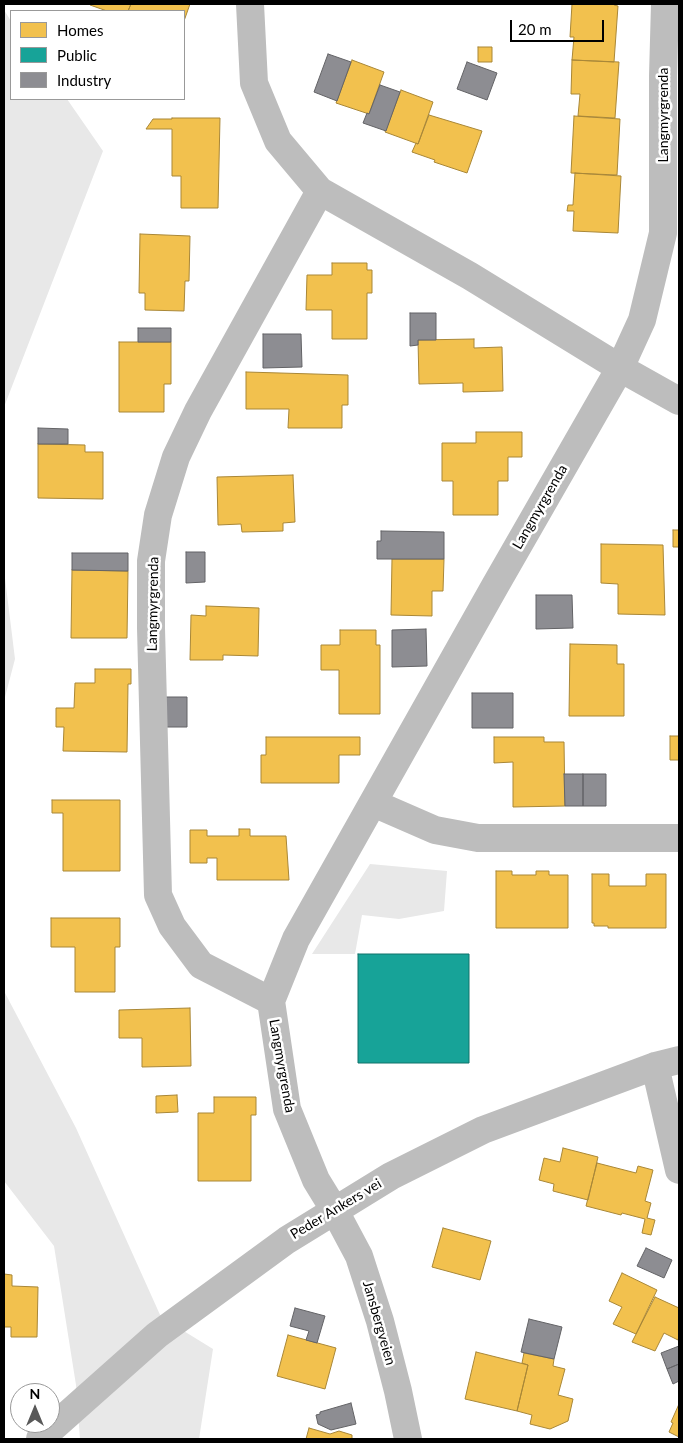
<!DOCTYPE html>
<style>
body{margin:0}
#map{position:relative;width:683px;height:1443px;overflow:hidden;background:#fff;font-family:Lato,sans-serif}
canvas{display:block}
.frame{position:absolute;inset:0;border:5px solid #000;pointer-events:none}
.legend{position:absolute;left:10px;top:10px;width:175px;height:90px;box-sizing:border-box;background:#fff;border:1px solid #999;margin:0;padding:6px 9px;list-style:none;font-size:15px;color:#000}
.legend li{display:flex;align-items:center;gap:10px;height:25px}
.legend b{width:25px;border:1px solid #999}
.north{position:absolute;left:10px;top:1383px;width:50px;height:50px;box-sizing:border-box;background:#fff;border:1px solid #999;border-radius:50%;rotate:0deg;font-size:14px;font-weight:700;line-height:20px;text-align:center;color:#000}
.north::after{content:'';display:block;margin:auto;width:18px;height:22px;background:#595959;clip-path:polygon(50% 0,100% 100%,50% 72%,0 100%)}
.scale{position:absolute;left:510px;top:20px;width:94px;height:22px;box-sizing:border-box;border:2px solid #000;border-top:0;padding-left:6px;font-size:15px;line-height:18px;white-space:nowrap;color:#000;-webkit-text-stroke:4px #fff;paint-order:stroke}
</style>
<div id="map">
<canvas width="683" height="1443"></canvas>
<div class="frame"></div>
<ul class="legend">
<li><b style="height:14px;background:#f2c14e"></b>Homes</li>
<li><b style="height:14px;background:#17a398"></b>Public</li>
<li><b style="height:14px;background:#8d8d92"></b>Industry</li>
</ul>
<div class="north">N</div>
<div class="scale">20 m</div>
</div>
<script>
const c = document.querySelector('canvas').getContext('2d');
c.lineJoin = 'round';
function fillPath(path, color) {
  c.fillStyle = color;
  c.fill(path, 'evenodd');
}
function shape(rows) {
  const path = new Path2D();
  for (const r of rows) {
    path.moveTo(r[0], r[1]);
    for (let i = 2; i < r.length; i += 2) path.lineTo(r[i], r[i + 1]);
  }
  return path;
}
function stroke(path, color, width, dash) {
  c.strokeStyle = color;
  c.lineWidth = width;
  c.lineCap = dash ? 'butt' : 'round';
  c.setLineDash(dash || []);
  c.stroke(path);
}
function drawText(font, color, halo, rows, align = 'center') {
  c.font = font + ' Lato,sans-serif';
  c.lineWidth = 5;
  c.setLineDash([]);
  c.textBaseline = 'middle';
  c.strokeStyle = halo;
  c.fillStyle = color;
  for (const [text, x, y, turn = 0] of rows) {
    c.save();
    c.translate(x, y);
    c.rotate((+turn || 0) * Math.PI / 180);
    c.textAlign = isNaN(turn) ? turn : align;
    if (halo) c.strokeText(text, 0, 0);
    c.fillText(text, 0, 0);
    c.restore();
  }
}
const green = shape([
 [4,10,11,21,11,99,67,99,103,151,4,407],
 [4,570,15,659,4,701],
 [370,864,447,871,444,911,399,919,362,915,355,954,312,954],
 [4,991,76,1128,161,1317,213,1349,199,1439,80,1439,76,1385,54,1246,4,1181]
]);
const homes = shape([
 [91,4,131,4,128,11,107,11,90,5,91,4],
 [131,4,190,4,184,21,184,11,128,11,131,4],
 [572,4,614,4,614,5,618,6,614,62,572,60,574,37,570,37,572,4],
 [478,47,492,47,492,62,478,62,478,47],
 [352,60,384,72,369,114,336,103,352,60],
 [572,60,619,62,615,118,578,116,580,94,571,94,572,60],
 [401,90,433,102,418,144,385,132,401,90],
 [429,115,482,131,467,173,434,162,435,160,412,152,416,143,418,144,429,115],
 [574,116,620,119,617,175,571,173,574,116],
 [172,118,220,118,218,208,181,208,181,176,172,176,172,129,146,129,153,119,172,119,172,118],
 [575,173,621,176,618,233,573,231,574,211,567,211,568,205,573,205,575,173],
 [140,234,190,236,189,281,185,281,184,311,145,310,145,293,139,293,140,234],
 [332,263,367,263,367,270,372,270,372,293,367,293,367,339,332,339,332,310,306,310,307,275,332,275,332,263],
 [474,339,474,348,502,347,503,391,463,392,463,383,419,384,418,340,474,339],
 [119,342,171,342,171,384,164,384,164,412,119,412,119,342],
 [246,372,348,375,348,405,342,405,342,428,288,428,289,409,246,409,246,372],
 [476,432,522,432,522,457,508,457,508,481,498,481,498,515,453,515,453,481,442,481,442,443,476,443,476,432],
 [38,444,85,445,85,452,103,452,103,499,38,498,38,444],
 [293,475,295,522,283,523,283,531,242,532,241,524,218,525,217,477,293,475],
 [673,530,679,530,679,547,673,547,673,530],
 [601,544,663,545,665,615,618,614,618,584,601,583,601,544],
 [392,559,444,559,443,591,432,591,432,616,391,615,392,559],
 [72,570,128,571,127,638,71,638,72,570],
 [206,606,259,608,258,656,223,655,223,660,190,660,191,615,206,616,206,606],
 [340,630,376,630,376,645,380,645,380,714,339,714,339,670,321,670,321,645,340,645,340,630],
 [570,644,617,645,617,664,624,664,624,716,569,716,570,644],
 [95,669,131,669,131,684,128,684,127,752,63,751,64,727,56,727,56,708,74,708,75,683,95,683,95,669],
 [670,736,679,736,679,760,670,760,670,736],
 [266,737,360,737,360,755,339,755,339,783,261,783,261,755,266,755,266,737],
 [494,737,544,737,544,742,564,742,565,806,513,807,513,762,494,763,494,737],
 [52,800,120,800,120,871,63,871,63,813,52,813,52,800],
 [239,829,250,829,250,836,286,836,289,880,217,880,217,858,207,858,207,863,190,863,190,830,207,830,207,836,239,836,239,829],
 [496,871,512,871,512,875,536,875,536,871,549,871,549,875,568,875,568,928,496,928,496,871],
 [592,874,609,874,609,886,646,886,646,874,666,874,666,928,608,928,608,926,594,926,594,923,592,923,592,874],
 [51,918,120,918,120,947,115,947,115,992,75,992,75,947,51,947,51,918],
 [190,1008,191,1066,142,1067,142,1038,119,1038,119,1010,190,1008],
 [177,1095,178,1112,156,1113,156,1096,177,1095],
 [214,1097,256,1097,256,1115,251,1115,251,1181,198,1181,198,1113,214,1113,214,1097],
 [563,1148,598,1157,588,1200,553,1191,554,1184,539,1180,544,1158,560,1162,563,1148],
 [597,1163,636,1173,638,1166,653,1170,645,1201,651,1203,647,1218,655,1220,651,1235,642,1233,645,1219,622,1213,621,1215,586,1206,597,1163],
 [443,1228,491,1241,480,1280,432,1267,443,1228],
 [622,1273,657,1290,636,1334,613,1324,622,1307,609,1301,622,1273],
 [4,1274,12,1275,12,1286,38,1287,37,1337,11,1337,11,1327,4,1327,4,1274],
 [655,1297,679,1308,679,1336,678,1340,664,1333,655,1351,632,1342,655,1297],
 [288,1335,336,1348,325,1389,277,1376,288,1335],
 [476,1352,528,1365,517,1411,465,1399,476,1352],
 [524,1353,554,1359,553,1366,565,1369,558,1395,573,1399,568,1421,550,1429,530,1424,532,1415,517,1411,528,1365,522,1363,524,1353],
 [679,1404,679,1437,669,1432,673,1423,671,1422,679,1404],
 [309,1428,330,1434,339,1431,352,1435,352,1439,306,1439,309,1428]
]);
const public = shape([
 [358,954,469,954,469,1063,358,1063,358,954]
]);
const industry = shape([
 [328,54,351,62,337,101,314,92,328,54],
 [467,62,497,73,487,100,457,89,467,62],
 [380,85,400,92,386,131,363,123,367,113,369,114,380,85],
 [410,313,436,313,436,340,418,340,418,345,410,346,410,313],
 [138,328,171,328,171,342,138,342,138,328],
 [263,334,301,334,302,367,263,368,263,334],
 [38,428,68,429,68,444,38,444,38,428],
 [381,531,444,532,444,559,377,559,377,541,381,541,381,531],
 [186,552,205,552,205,582,186,583,186,552],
 [72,553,128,553,128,571,72,570,72,553],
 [536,595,572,595,573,628,536,629,536,595],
 [426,629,427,666,392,667,392,630,426,629],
 [472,693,513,693,513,728,472,728,472,693],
 [165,697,187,697,187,727,166,727,165,697],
 [564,774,583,774,583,806,565,806,564,774],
 [583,774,606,774,606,806,583,806,583,774],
 [646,1248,672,1260,664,1278,637,1266,646,1248],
 [295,1308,325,1316,317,1343,306,1340,309,1331,290,1326,295,1308],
 [529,1319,562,1327,554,1359,521,1352,529,1319],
 [679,1346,679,1364,667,1369,661,1353,679,1346],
 [679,1364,679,1381,673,1384,667,1369,679,1364],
 [351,1403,356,1424,331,1430,318,1424,316,1415,320,1414,320,1412,351,1403]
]);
const minor = shape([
 [250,4,254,83,278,141,320,191,470,276,620,368,679,401],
 [373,803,435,830,478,838,679,838],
 [271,1001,201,965,172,926,158,895,151,628,151,561,158,515,176,457,198,411,320,191],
 [655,1066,679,1170],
 [40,1439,157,1335,287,1240,391,1176,483,1130,655,1066,679,1060],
 [408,1439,398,1391,380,1321,359,1256,335,1211,316,1180,287,1109,271,1001,296,939,495,586,620,368,642,320,663,233,663,76,665,4]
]);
const streetNames = [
 ["Langmyrgrenda",663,115,-90],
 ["Langmyrgrenda",540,507,-60],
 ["Langmyrgrenda",153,604,-89],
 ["Langmyrgrenda",282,1066,80],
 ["Peder Ankers vei",336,1209,-31],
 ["Jansbergveien",379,1323,74]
];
fillPath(green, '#e8e8e8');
fillPath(homes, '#f2c14e');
stroke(homes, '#a98737', 1);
fillPath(public, '#17a398');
stroke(public, '#10726a', 1);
fillPath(industry, '#8d8d92');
stroke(industry, '#636366', 1);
stroke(minor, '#bdbdbd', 28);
drawText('14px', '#000', '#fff', streetNames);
</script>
